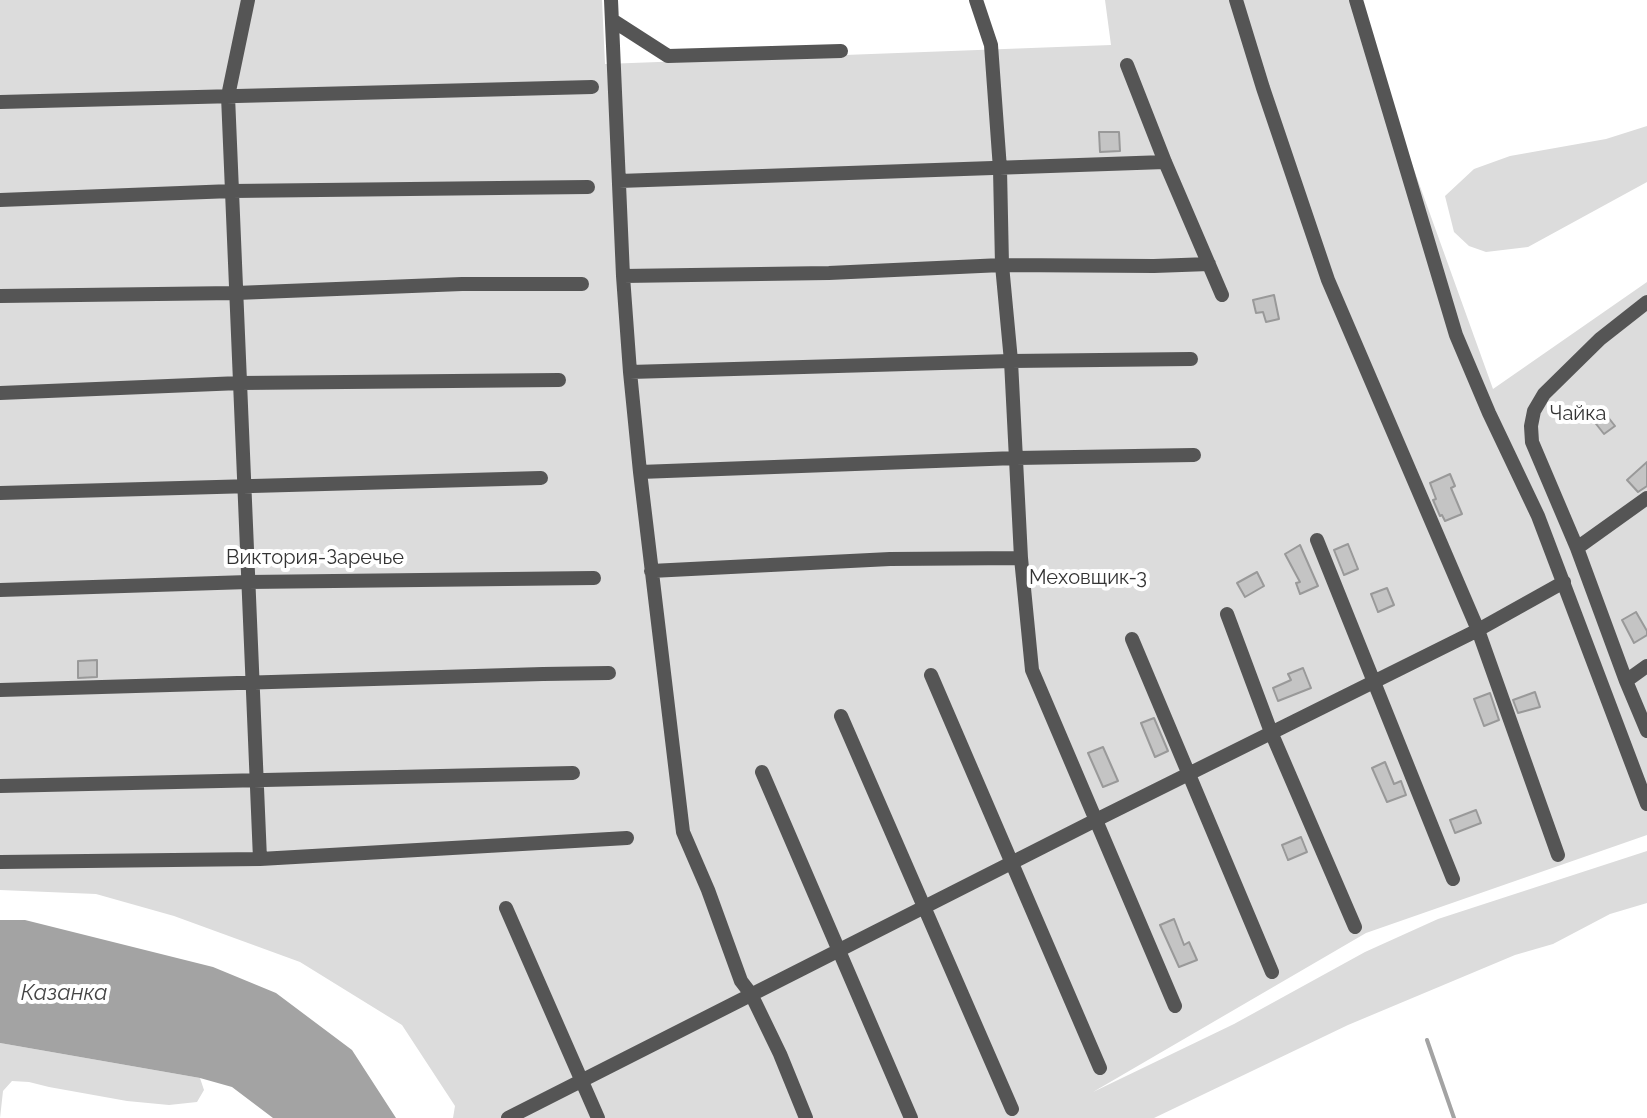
<!DOCTYPE html>
<meta charset="utf-8">
<style>
body{margin:0}
canvas{display:block;background:#fff}
</style>
<canvas width="1647" height="1118"></canvas>
<script>
const c = document.querySelector('canvas').getContext('2d');
c.lineJoin = 'round';
function fillPath(path, color) {
  c.fillStyle = color;
  c.fill(path, 'evenodd');
}
function shape(rows) {
  const path = new Path2D();
  for (const r of rows) {
    path.moveTo(r[0], r[1]);
    for (let i = 2; i < r.length; i += 2) path.lineTo(r[i], r[i + 1]);
  }
  return path;
}
function stroke(path, color, width, dash) {
  c.strokeStyle = color;
  c.lineWidth = width;
  c.lineCap = dash ? 'butt' : 'round';
  c.setLineDash(dash || []);
  c.stroke(path);
}
function drawText(font, color, halo, rows, align = 'center') {
  c.font = font + ' Raleway,sans-serif';
  c.lineWidth = 8;
  c.setLineDash([]);
  c.textBaseline = 'middle';
  c.strokeStyle = halo;
  c.fillStyle = color;
  for (const [text, x, y, turn = 0] of rows) {
    c.save();
    c.translate(x, y);
    c.rotate((+turn || 0) * Math.PI / 180);
    c.textAlign = isNaN(turn) ? turn : align;
    if (halo) c.strokeText(text, 0, 0);
    c.fillText(text, 0, 0);
    c.restore();
  }
}
const green = shape([
 [0,0,602,0,605,64,1111,45,1105,0,1353,0,1493,389,1647,282,1647,835,1366,933,1093,1092,1234,1024,1365,952,1438,919,1647,851,1647,903,1610,914,1553,944,1515,955,1348,1025,1154,1118,453,1118,455,1106,402,1025,300,962,174,916,96,894,0,890],
 [1647,126,1647,182,1528,247,1486,252,1469,246,1454,232,1445,196,1474,169,1510,156,1606,139],
 [0,1043,200,1078,204,1090,197,1102,169,1105,127,1101,49,1087,29,1082,12,1081,3,1091,0,1118]
]);
const water = shape([
 [0,920,25,920,213,967,276,993,352,1050,396,1118,273,1118,232,1087,200,1078,0,1043]
]);
const stream = shape([
 [1427,1040,1454,1118]
]);
const building = shape([
 [1099,132,1119,132,1120,151,1100,152,1099,132],
 [1274,295,1279,319,1266,322,1263,312,1256,313,1253,300,1274,295],
 [1600,407,1615,426,1604,434,1589,415,1600,407],
 [1647,462,1647,486,1638,492,1627,480,1647,462],
 [1450,474,1455,486,1451,488,1462,514,1445,521,1442,515,1440,516,1433,500,1436,499,1430,483,1450,474],
 [1348,544,1358,569,1344,575,1334,550,1348,544],
 [1300,545,1318,586,1300,594,1296,583,1300,582,1285,554,1300,545],
 [1257,572,1264,586,1245,597,1237,583,1257,572],
 [1387,588,1394,605,1378,612,1371,594,1387,588],
 [1636,612,1647,631,1647,635,1634,643,1622,620,1636,612],
 [97,660,97,677,78,678,78,661,97,660],
 [1303,668,1311,688,1278,701,1273,688,1291,680,1288,674,1303,668],
 [1535,692,1540,707,1518,713,1513,700,1535,692],
 [1490,693,1499,720,1484,726,1474,699,1490,693],
 [1154,718,1168,751,1155,757,1141,723,1154,718],
 [1103,747,1118,781,1103,787,1088,753,1103,747],
 [1385,762,1394,784,1401,781,1406,795,1387,802,1372,768,1385,762],
 [1476,810,1481,823,1455,833,1450,820,1476,810],
 [1301,837,1307,852,1288,860,1282,845,1301,837],
 [1174,919,1184,945,1189,942,1197,960,1179,967,1160,925,1174,919]
]);
const minor = shape([
 [248,0,228,96,260,859],
 [611,0,623,276,630,372,640,472,683,832,708,890,741,981,751,994,780,1054,806,1118],
 [976,0,991,45,1000,169,1002,265,1011,361,1021,558,1032,670,1175,1006],
 [1236,0,1263,88,1328,280,1478,630,1558,855],
 [1356,0,1456,335,1489,413,1538,516,1647,804],
 [612,20,668,56,841,51],
 [1127,65,1165,162,1222,295],
 [0,102,592,87],
 [619,181,1165,162],
 [0,200,232,191,588,187],
 [623,276,829,273,1002,265,1154,266,1209,264],
 [0,296,236,293,462,284,582,284],
 [1647,302,1600,339,1544,394,1534,411,1531,426,1532,442,1577,548,1626,681,1647,731],
 [630,372,1011,361,1191,359],
 [0,393,240,383,559,380],
 [640,472,1016,458,1194,455],
 [0,493,541,478],
 [1317,540,1453,879],
 [1577,548,1647,498],
 [651,571,890,559,1021,558],
 [0,590,248,582,594,578],
 [1227,614,1271,732,1355,927],
 [1132,639,1272,972],
 [931,675,1100,1068],
 [1626,681,1647,666],
 [0,690,543,674,609,673],
 [841,716,1012,1109],
 [762,772,911,1118],
 [0,786,573,773],
 [0,862,260,859,627,838],
 [506,908,598,1118],
 [508,1118,1096,820,1478,630,1564,582]
]);
const parkNames = [
 ["Чайка",1578,414],
 ["Виктория-Заречье",315,558],
 ["Меховщик-3",1088,578]
];
const waterNames = [
 ["Казанка",64,993]
];
fillPath(green, '#dcdcdc');
fillPath(water, '#a3a3a3');
stroke(stream, '#a3a3a3', 4);
fillPath(building, '#c4c4c4');
stroke(building, '#999', 2);
stroke(minor, '#555', 14);
drawText('20px', '#333', '#fff', parkNames);
drawText('italic 22px', '#444', '#fff', waterNames);
</script>
